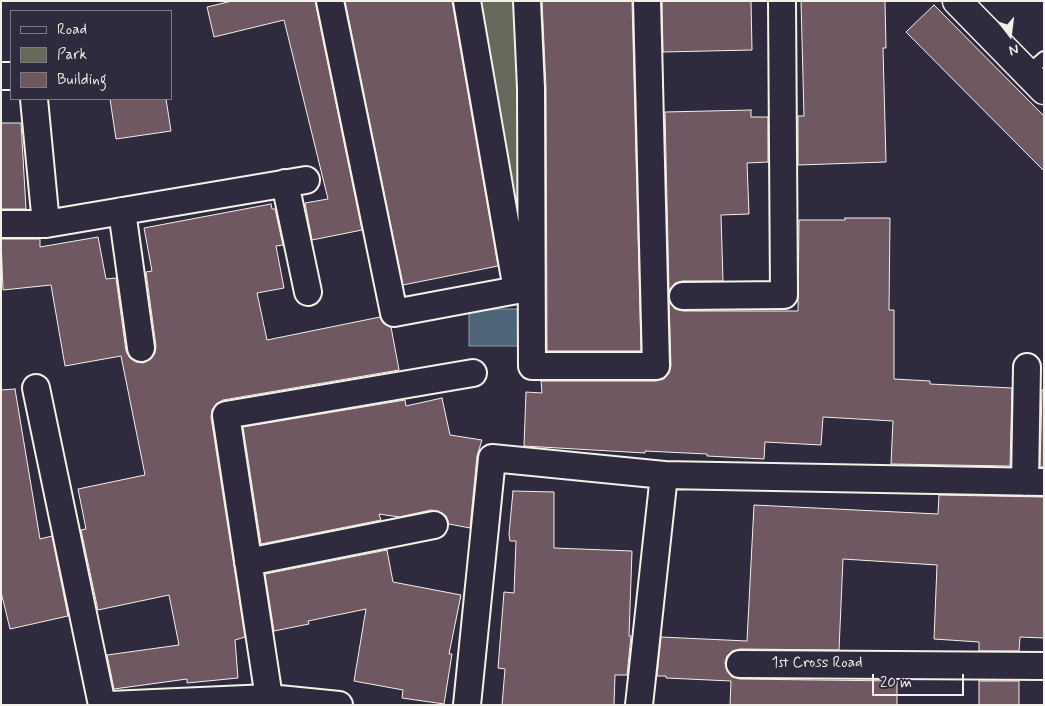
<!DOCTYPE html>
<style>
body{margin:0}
#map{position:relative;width:1045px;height:706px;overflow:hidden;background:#2f2a3d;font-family:Mynerve,sans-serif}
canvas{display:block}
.frame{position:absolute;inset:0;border:2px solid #f4f1e8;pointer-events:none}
.legend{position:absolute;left:10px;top:10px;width:162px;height:90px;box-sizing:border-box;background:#2f2a3d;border:1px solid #7e7a81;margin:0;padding:6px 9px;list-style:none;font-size:15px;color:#f4f1e8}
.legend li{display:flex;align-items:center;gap:10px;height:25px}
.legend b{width:25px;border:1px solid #7e7a81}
.north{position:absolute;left:985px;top:10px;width:50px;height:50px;-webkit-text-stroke:4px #2f2a3d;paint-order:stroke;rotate:165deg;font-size:14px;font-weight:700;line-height:20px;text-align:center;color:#f4f1e8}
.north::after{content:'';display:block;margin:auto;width:18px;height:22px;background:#f4f1e8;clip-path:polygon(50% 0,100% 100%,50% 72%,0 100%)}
.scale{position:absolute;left:872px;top:674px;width:92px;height:22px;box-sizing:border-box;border:2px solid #f4f1e8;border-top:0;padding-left:6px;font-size:15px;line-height:18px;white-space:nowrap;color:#f4f1e8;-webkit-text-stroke:4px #2f2a3d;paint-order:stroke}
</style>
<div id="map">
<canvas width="1045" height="706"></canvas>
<div class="frame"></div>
<ul class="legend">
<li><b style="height:6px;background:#2f2a3d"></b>Road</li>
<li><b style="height:14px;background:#65685a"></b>Park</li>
<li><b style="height:14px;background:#705863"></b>Building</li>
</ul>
<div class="north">N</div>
<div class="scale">20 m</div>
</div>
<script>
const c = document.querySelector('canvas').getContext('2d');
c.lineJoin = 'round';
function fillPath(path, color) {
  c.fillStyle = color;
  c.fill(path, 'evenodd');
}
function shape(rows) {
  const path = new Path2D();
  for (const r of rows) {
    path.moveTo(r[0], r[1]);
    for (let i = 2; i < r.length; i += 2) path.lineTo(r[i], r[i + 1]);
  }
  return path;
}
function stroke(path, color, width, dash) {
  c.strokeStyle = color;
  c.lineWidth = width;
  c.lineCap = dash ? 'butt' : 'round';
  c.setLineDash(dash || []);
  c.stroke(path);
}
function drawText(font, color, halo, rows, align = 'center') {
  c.font = font + ' Mynerve,sans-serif';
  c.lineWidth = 4;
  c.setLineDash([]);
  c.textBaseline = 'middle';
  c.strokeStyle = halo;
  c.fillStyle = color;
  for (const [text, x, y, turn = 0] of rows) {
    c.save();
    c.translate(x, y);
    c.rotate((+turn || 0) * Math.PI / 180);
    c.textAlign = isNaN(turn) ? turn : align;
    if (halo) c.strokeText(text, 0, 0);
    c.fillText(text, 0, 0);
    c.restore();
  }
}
const green = shape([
 [474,1,515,1,522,292]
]);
const water = shape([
 [469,309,525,309,524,346,469,346,469,309]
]);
const building = shape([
 [232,1,315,1,362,230,312,240,305,203,328,199,284,20,214,37,207,7,232,1],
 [345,1,452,1,498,266,403,285,345,1],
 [542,1,632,1,641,351,547,351,546,88,542,1],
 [662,1,751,1,752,50,663,52,662,1],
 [801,1,885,1,886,48,883,48,886,162,798,165,798,116,804,116,801,1],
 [934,5,1044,116,1044,171,906,32,934,5],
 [110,99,166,99,171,131,116,139,110,99],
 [751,110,751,117,768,117,768,162,747,163,749,214,721,215,723,281,682,281,675,283,669,291,665,112,751,110],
 [1,123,21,123,26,209,1,209,1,123],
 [271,204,272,209,275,209,283,245,276,246,284,288,257,293,267,340,380,317,383,323,391,327,399,370,223,400,216,404,212,410,211,417,245,637,235,640,238,678,187,683,187,679,114,689,107,655,179,645,169,595,98,610,81,530,86,529,78,489,145,475,121,356,65,366,51,285,3,290,1,239,40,239,40,247,98,237,106,279,116,278,126,351,130,358,136,362,143,363,151,359,155,353,156,346,146,272,152,271,144,228,271,204],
 [845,218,890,218,889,310,894,310,894,379,930,381,930,384,1012,388,1010,466,891,464,893,421,823,417,821,445,765,442,764,459,707,456,707,454,645,451,645,453,524,446,526,392,542,393,541,381,656,381,664,379,669,373,671,366,669,301,675,309,683,311,798,311,799,220,845,220,845,218],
 [15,389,40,539,52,536,68,616,10,629,1,592,1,390,15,389],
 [1042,390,1044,390,1044,467,1040,467,1042,390],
 [442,398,450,435,482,440,477,456,470,528,449,524,446,516,438,511,431,510,399,517,379,514,381,520,261,544,243,427,405,400,406,406,442,398],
 [513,491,554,492,554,548,632,551,629,636,631,636,627,675,615,675,614,705,502,705,505,669,498,668,504,592,514,593,516,541,510,541,509,534,513,491],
 [939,495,1044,497,1044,638,1020,637,1019,651,979,651,979,642,934,639,937,565,843,559,839,650,740,649,732,651,727,656,725,663,727,671,732,677,740,679,897,681,897,705,730,705,731,681,666,678,666,676,657,676,661,637,747,641,754,505,938,514,939,495],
 [387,550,393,582,461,595,449,654,452,654,444,704,402,698,403,690,354,681,366,609,308,621,309,624,274,631,265,574,387,550],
 [979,681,1019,681,1019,705,979,705,979,681]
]);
const lane = shape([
 [1027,73,1044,58]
]);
const street = shape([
 [330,1,394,313,517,290,467,1],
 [527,1,531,88,532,366,656,366,647,1],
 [1,76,11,76],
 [34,99,46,224],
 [285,183,308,292],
 [122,211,141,348],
 [1,224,46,224,306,180],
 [683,296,784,295,782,1],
 [36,388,102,705],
 [1025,482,1027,367],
 [248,562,434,525],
 [740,664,1044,666],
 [269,698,226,415,473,373],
 [109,705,269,698,339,705],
 [467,705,492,458,664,475,1044,482],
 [639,705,664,475]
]);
const secondary = shape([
 [957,1,1044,90]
]);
const streetNames = [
 ["1st Cross Road",817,664]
];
fillPath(green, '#65685a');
fillPath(water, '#4e6479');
stroke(water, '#909ca5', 1);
fillPath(building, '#705863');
stroke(building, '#f4f1e8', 1);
stroke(lane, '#f4f1e8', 16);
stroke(street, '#f4f1e8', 30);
stroke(secondary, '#f4f1e8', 31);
stroke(lane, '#2f2a3d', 12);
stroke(street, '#2f2a3d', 26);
stroke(secondary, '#2f2a3d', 28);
drawText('15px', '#f4f1e8', '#2f2a3d', streetNames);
</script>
